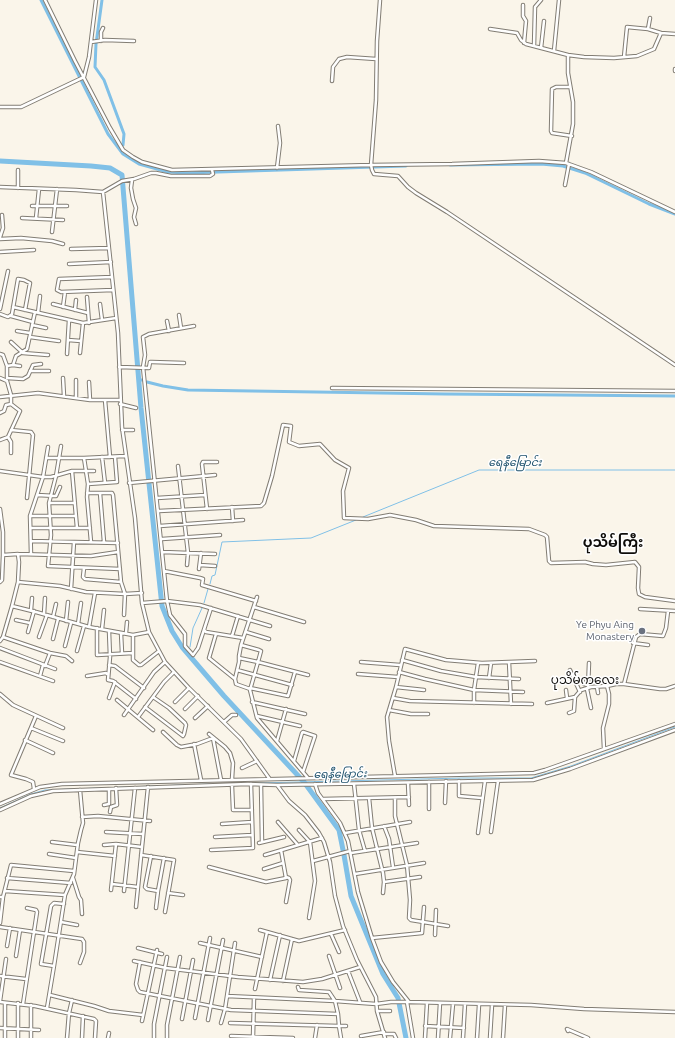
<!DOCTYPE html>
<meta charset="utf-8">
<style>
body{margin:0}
canvas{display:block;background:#faf5ea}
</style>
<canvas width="675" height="1038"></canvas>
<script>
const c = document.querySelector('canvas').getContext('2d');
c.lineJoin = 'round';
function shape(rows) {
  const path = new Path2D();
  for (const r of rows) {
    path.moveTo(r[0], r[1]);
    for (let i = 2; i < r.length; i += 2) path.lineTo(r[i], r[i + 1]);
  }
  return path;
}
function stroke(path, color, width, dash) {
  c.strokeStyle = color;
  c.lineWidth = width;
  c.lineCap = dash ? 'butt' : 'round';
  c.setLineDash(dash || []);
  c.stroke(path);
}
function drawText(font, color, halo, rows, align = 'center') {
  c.font = font + ' Ubuntu,"Noto Sans Myanmar",sans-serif';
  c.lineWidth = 3;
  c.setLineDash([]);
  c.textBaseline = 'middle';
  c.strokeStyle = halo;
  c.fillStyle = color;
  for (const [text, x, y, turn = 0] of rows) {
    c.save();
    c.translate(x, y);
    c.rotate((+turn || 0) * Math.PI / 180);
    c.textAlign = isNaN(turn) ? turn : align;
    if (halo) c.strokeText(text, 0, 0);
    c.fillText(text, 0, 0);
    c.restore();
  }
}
const stream = shape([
 [363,517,479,470,675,470],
 [210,584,212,576,215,575,222,542,311,538,356,520],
 [204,603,208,589],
 [190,647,193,628,202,608],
 [257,783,463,778,531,778,571,766,675,727],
 [0,808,31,794,45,790,210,784]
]);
const canal = shape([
 [41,0,108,134,123,154,139,164,168,172,187,173,406,166],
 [102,0,96,44,95,67,104,80,124,134,123,145],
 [450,165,541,164,563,166,585,173,649,204,675,214],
 [139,380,142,380],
 [147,382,163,386,188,390,445,394,675,396]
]);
const river = shape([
 [0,161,91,166,110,168,122,175,141,408,162,606,172,631,182,647,224,696,304,782,339,830,343,850],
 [344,855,351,896,383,974,398,998,406,1038]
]);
const street = shape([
 [45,0,75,61,110,128,123,150,133,157,142,162,172,170,371,165,372,170,374,174,398,176,408,187,416,193,447,212,675,365],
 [380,0,377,41,376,100,371,165,452,164,539,161,566,163,591,172,675,212],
 [523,5,523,16,526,21,524,43],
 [490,29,517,33,521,40,526,44,568,55,568,73,573,102,573,124,566,163],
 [648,29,650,18],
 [101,41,101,32,103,28],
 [91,42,105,40,134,41],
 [534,46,535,7,541,0],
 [541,48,544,21],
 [554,51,559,0],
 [568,55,584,57,614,58,637,56,654,49,661,33,675,34],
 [624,57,627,27,648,29,661,33],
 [675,71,675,69],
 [332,81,333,67,339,59,347,57,376,59],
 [570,87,556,87,552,89,551,131,552,133,572,136],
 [0,107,21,107,84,77,89,57,96,0],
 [277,168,280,143,278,126],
 [132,180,131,188,133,199,136,208,134,217,136,224],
 [565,185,569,164],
 [0,187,76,190,103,192,122,181,134,179,151,173,156,173,171,176,210,176,213,174,212,170],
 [18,188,18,170],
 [103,192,118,333,122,427,135,518,142,603,149,632,165,662,189,688,241,739,269,778],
 [32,206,67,206],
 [22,218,63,220],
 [36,218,39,189],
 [52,232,57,189],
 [0,237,3,228,2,215],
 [0,239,21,238,52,241,63,244],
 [71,249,109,248],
 [0,252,34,250],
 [69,264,111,262],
 [112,277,59,279,57,290,61,292,113,290],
 [87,297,89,323],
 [53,304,88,313],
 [100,304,102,320],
 [13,307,83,323,116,318],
 [63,307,65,292],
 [0,309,8,271],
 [75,310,76,300],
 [38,313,40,296],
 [0,314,8,317,12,314,18,279,24,280,30,283,25,310],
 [179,315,181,328],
 [11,316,33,322],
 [167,321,169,331],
 [32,325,46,328],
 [194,326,149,334,143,337,145,355,143,367,167,601,170,615,185,634,185,646,193,655,198,648,211,608],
 [17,331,30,333],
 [30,337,59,341],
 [68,340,81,341],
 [11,342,23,353,48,355],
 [80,353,83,323],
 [0,354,3,355,7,366,7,378],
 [67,354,69,320],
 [13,365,16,356,27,349,35,312],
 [7,366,13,365,20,366],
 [119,367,149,368,150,362,152,362,184,363],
 [30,371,49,371],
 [0,378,7,381,11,395,11,404,20,411,8,437,0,440],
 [7,378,23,379,28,376,33,365,41,364],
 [63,378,64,396],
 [89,382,90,400],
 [332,388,675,391],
 [0,397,38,393,90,400,120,400],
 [76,398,76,380],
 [105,400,110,457],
 [120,404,136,408],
 [0,413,4,411,6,405,11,404],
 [11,430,31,432,33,435,27,498],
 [122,430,133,430],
 [8,437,11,442,11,453],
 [61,446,56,476,49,503,51,535,48,566,120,569],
 [102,457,105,483],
 [46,458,84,458,125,456],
 [84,458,88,484,87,497,91,542],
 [178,466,188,553,187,565],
 [0,471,43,477,51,477,72,471,94,471],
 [72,471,77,528],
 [129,483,215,475],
 [88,484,117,482,115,457],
 [87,493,112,493,113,495,121,582,125,594,124,615],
 [100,493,104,542],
 [37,495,56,496,60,487],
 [157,498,205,495],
 [49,503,75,503],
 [232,507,233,521],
 [0,509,3,532,3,555,18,554,19,562,18,582,12,606,3,637,0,641],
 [207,509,202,464,203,462,217,462],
 [159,511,261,506,264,503,272,476,283,425,291,426,289,442,299,446,320,444,335,460,349,468,343,491,344,518,368,519,390,515,416,520,434,526,529,529,545,535,547,537,549,561,551,563,585,562,593,564,606,565,635,562,639,567,638,588,639,594,645,597,675,601],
 [30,516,76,516],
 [160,526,243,520],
 [31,528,90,528],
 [162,539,220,535],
 [31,541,118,543],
 [163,552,215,554],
 [18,554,91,556,118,552],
 [31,554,30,516,43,477,48,447],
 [200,565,215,566],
 [84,568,83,577,85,579,121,582],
 [199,569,201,553],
 [164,571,200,578,203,579,202,585,256,601],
 [0,582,2,580,3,555],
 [18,582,60,586,86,592,125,594,142,593],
 [71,589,74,542],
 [142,603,167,601,200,605,270,626],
 [12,606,36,612,89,627,133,635,149,632],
 [254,607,304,622],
 [640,609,675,611],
 [31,610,32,598],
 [44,614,45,598],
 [53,617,56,604],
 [16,620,30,623],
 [66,621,68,602],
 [78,624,81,603],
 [89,627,95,593],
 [97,628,97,655,133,653],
 [102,629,104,610],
 [204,630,206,632,243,638],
 [109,631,110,657,108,680,113,681,136,699],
 [28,632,34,611],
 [246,632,269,639],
 [121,633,122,653],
 [126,633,127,622],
 [216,634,209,658,235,679],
 [133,635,133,660,139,665,141,665,159,651],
 [232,636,238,616],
 [3,637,50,653,66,656,72,661],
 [39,637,47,615],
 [53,639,58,619],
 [633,643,648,645],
 [65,646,71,623],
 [0,648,55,669],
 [77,651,84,626],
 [239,658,258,662,261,651,259,650,241,645],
 [402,660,441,671,476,677,519,679],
 [0,662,53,681],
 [361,662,400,665],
 [509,662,511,704],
 [109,665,115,666,144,688],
 [45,666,50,653],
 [237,670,292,685],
 [570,670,580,692],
 [399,672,425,679,474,690,523,692],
 [358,674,398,677],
 [40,676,43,665],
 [87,676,106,673,107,674],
 [489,678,491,663],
 [583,681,584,684,588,685],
 [624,684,636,637,640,634,663,636,666,628,668,611],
 [396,687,424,690],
 [597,687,598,693],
 [250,688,288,696,295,672],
 [588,688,589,663],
 [250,689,236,684,235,679,239,662,239,656,241,645,257,597],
 [587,689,591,708],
 [566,690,567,698],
 [0,694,13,705,63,728],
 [109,698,115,682],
 [393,698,410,701,532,704],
 [117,700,153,730],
 [175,702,189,688],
 [252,702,305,714],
 [474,703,474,690,478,663],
 [547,703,575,697,581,690,591,687,607,686,616,684,624,684,660,689,666,689,675,686],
 [145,707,183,736,184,734,186,725,185,723,169,708,153,697],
 [185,709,198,696],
 [389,710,411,714,428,714],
 [569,713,574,711,575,697],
 [124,715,154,672,165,662],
 [257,716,300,726],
 [138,717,164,682,174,672],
 [195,718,208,706],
 [224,722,232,715,236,715],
 [31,728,63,741],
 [163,732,177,745,181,747,197,744,213,738,215,739],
 [209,734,225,747,230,753,233,763,232,779],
 [213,738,221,780],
 [25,740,53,753],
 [277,741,286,709],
 [194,744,201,780],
 [604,749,603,728,609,704,609,694,607,686],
 [294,761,302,733,303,732,315,736,303,772],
 [242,768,257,761],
 [395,776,389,741,387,717,396,687,405,649,446,660,482,663,535,661],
 [308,778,257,718,250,690,258,662,308,675],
 [459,781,459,796,482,798],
 [408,783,409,805],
 [315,784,318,793,340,823,348,841,358,892,372,938,381,962,393,982,409,1002],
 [354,784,359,830,365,851],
 [261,785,262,842],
 [277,785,533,780,570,769,675,730],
 [232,786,233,810,252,810],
 [34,789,33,782,26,779,11,775,36,716],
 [369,798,372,828,383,873,384,882,383,893],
 [395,798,395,816,407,865,410,900,409,918,411,920,448,926],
 [323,799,409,797],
 [445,803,446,781],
 [0,804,40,787,62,784,534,773,545,770,675,724],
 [104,805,109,804,109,789],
 [429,809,429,782],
 [0,810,31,796,53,791,248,784,277,785,289,801,305,815,319,833,324,842,330,862,335,896,343,926,357,960,376,997,377,1011,385,1038],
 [110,812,111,807,117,805,116,788],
 [82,817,98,816,150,821],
 [278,822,298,845],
 [222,824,252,822],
 [384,826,389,839,393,867],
 [299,830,310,842,315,881,309,918],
 [106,832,143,834],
 [491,832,498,781],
 [345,833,410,822],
 [478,833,485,781],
 [215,837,252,835],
 [52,842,77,845],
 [259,843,284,837],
 [104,845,116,844,142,847],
 [211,850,253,848,251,784],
 [77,852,115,856],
 [351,853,417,843],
 [49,854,76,858],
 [141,855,174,860,165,912],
 [265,855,322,838],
 [151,856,145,887,147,889,158,891,164,858],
 [313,861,350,851],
 [209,867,266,882,286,878,281,850],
 [264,869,283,863],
 [355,874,424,863],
 [7,878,71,883],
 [73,878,79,897,81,900,82,914],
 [384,882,420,877],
 [112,884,138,887],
 [111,890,116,844],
 [5,891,65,895],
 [124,891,135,788],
 [168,893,183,895],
 [0,897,3,897,0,923],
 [3,897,11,865,74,871],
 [286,902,290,880,289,878,286,877],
 [64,904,54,903,51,906,41,964,54,966,65,895,74,874,78,843,81,830,83,823,80,790],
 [136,907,148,787],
 [156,908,158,891],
 [61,922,77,925],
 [0,927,82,939,84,942,84,952,80,963],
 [260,930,299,941,345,930],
 [331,934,339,952],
 [435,935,436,910],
 [372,938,422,933,424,907],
 [200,943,262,957],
 [7,946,10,928],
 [138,948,162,954],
 [16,956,20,930],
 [329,956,340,988],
 [134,961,166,968,238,977,303,982,322,979,360,967],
 [140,962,136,984,138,990,140,992,231,1010,338,1014,335,1001,227,996],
 [348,971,360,1002],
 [0,976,26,979],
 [270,980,280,935],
 [283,981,292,939],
 [298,987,299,990,329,992,335,1001,376,1004],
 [255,989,267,932],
 [50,995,94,1006,109,1011,143,1015],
 [0,1001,6,959],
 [0,1002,35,1006,94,1019,96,1021,95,1038],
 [407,1002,413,1038],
 [5,1003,5,1038],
 [18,1003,18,1038],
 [23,1004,37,912,36,910,27,908],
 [376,1004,391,1002,409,1002,531,1005,584,1009,675,1012],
 [31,1005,31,1038],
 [47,1008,54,966],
 [377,1011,390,1011],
 [195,1018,210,938],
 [182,1019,193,960],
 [208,1020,223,940],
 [142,1021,157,950],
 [221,1023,225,1009,235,943],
 [230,1023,339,1026,338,1014],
 [425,1026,464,1028],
 [0,1028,39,1030],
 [568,1031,567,1029,588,1038],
 [385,1034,394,1034,396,1038],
 [231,1036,293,1038],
 [361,1036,384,1032],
 [253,1037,254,998],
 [67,1038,69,1013,72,1000],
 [82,1038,83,1016],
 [108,1038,109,1033],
 [154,1038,154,1024,167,957],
 [167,1038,167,1025,180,957],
 [315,1038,317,1025],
 [341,1038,339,1026,346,1026],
 [425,1038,427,1003],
 [438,1038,440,1003],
 [450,1038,453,1004],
 [463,1038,465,1004],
 [477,1038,479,1005],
 [490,1038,492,1005],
 [503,1038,505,1005]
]);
const markers = [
 [642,631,4,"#6b7280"]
];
const worshipNames = [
 ["Ye Phyu Aing",634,625],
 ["Monastery",634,637]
];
const waterNames = [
 ["ရေနီမြောင်း",515,462],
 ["ရေနီမြောင်း",340,774,-1]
];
const quarterNames = [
 ["ပုသိမ်ကလေး",585,680]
];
const districtNames = [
 ["ပုသိမ်ကြီး",613,542]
];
stroke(stream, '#80c0e7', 1);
stroke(canal, '#80c0e7', 3);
stroke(river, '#80c0e7', 5);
stroke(street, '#827d74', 4.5);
stroke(street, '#fff', 2.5);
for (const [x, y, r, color] of markers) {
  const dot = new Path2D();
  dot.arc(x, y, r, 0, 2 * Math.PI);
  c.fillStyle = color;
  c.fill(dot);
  stroke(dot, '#fff', 1.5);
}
drawText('10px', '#5b616d', '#fff', worshipNames, 'right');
drawText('italic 11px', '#21536e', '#fff', waterNames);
drawText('12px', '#0f0d0a', '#fff', quarterNames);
drawText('bold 14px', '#0f0d0a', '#fff', districtNames);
</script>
